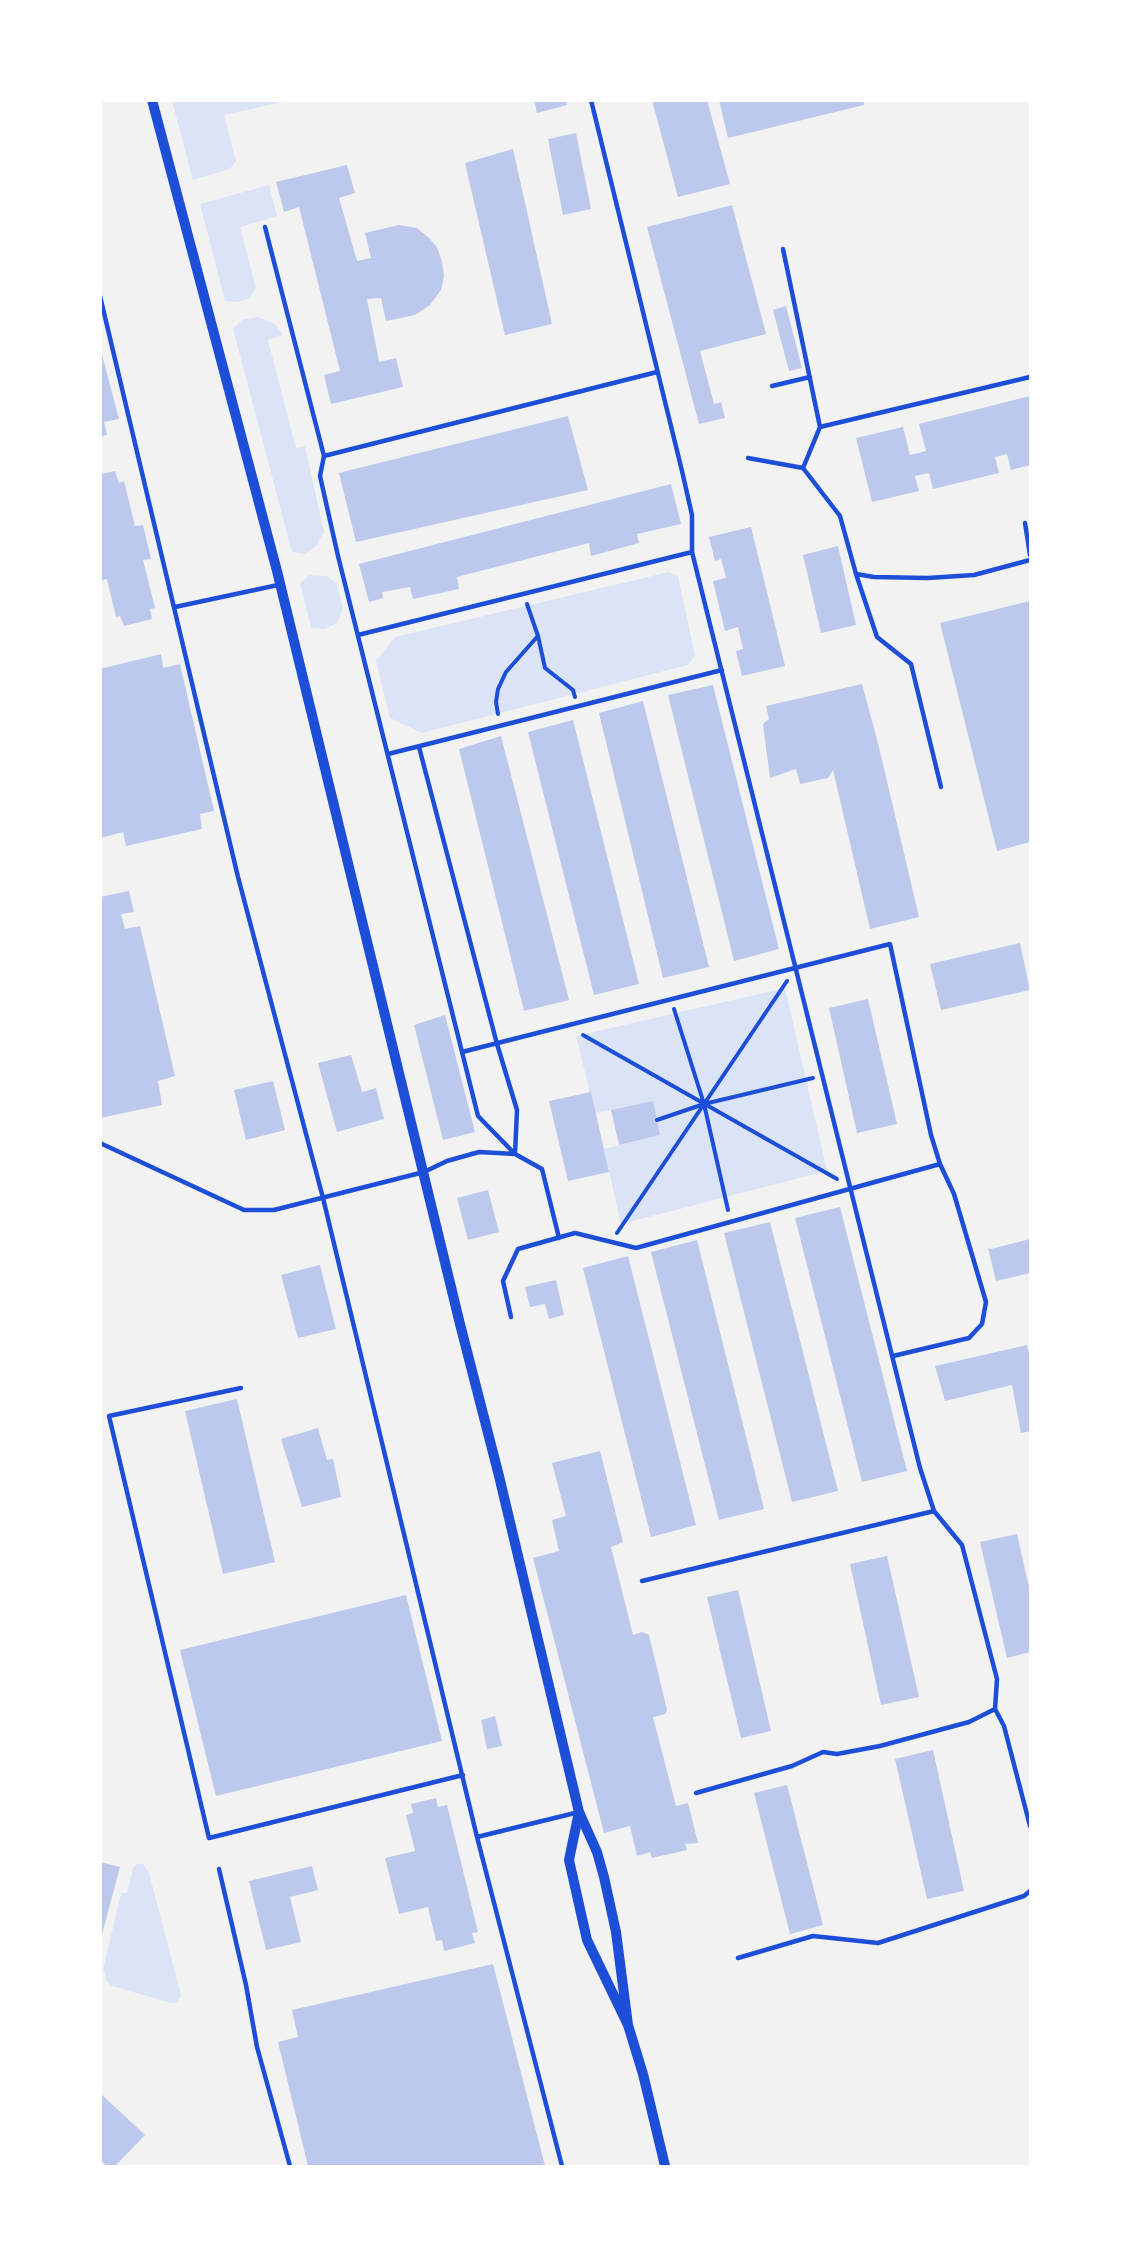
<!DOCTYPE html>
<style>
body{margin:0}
#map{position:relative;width:1131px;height:2267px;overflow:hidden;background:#f2f2f2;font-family:"Source Serif 4",serif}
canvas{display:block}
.frame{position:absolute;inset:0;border:102px solid #fff;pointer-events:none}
</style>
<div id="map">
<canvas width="1131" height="2267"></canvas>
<div class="frame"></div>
</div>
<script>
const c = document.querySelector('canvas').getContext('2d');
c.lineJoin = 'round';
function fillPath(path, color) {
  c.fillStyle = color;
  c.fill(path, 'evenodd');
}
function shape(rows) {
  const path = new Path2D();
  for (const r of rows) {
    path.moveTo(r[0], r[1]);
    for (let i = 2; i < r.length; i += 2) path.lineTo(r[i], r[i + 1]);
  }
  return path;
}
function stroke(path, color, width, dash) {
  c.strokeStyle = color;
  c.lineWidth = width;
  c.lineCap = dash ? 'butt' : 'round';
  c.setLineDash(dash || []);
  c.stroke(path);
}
const green = shape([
 [172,101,172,100,287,101,224,115,236,161,230,169,193,180],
 [269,185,277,216,240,227,256,288,250,298,239,302,225,301,200,204],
 [258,317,275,324,283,335,268,340,296,448,305,446,324,532,315,547,304,554,292,552,233,329,242,320],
 [669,572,678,576,695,655,688,665,422,733,390,718,376,661,395,637],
 [310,575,327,576,337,584,343,609,337,623,325,629,311,628,300,583],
 [785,988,827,1171,621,1224,604,1149,660,1135,653,1102,595,1113,576,1036],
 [137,1864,143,1864,149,1873,181,1995,177,2003,171,2003,112,1986,107,1982,105,1972,103,1970,121,1893,127,1893,133,1868]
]);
const building = shape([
 [534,100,566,100,567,105,537,113],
 [652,100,707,100,730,184,678,197],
 [719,100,863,100,864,105,728,138],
 [576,133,591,209,563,215,548,139],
 [513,149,552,324,505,335,465,163],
 [347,165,355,193,339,198,357,261,371,258,365,233,399,225,417,228,428,237,437,247,442,262,444,276,441,290,430,305,415,315,386,321,381,298,367,299,379,362,396,358,403,387,331,404,324,375,340,371,299,207,284,212,276,182],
 [732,205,766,334,700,351,714,404,721,402,725,418,699,424,647,227],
 [786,306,802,368,789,371,773,310],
 [100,347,119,419,104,422,107,435,100,437],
 [1030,396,1030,465,1011,470,1007,454,995,457,999,473,933,489,929,473,915,476,919,491,872,502,856,438,903,427,910,455,926,451,919,424],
 [568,416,588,490,356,542,339,473],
 [115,471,119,483,124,481,135,526,143,525,151,559,143,560,155,608,150,609,152,619,124,626,120,616,116,617,107,579,100,581,100,474],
 [671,484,681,524,637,534,639,543,591,556,589,543,457,577,459,589,413,599,410,587,382,592,383,598,369,602,359,564],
 [751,527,785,666,742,676,736,651,743,649,738,627,725,631,713,581,726,578,721,559,715,561,709,537],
 [838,546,856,625,821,633,803,555],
 [1030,601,1030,842,997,851,940,623],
 [161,654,163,668,180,664,214,811,200,814,202,829,126,846,123,832,100,838,100,669],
 [862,684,878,743,919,917,870,929,833,770,828,778,800,784,796,769,770,778,763,724,769,719,766,706],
 [713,685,779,949,734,961,668,695],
 [643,701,709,967,663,978,599,713],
 [573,720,639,984,594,995,528,732],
 [501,736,569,1000,524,1011,459,749],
 [129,891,134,912,121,914,125,929,140,926,175,1076,158,1081,162,1105,100,1118,100,897],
 [1020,943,1030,990,941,1010,930,964],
 [868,999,897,1124,857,1133,829,1008],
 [445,1015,475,1132,443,1140,414,1025],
 [351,1055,362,1092,376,1088,384,1119,337,1132,318,1063],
 [273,1081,285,1130,246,1140,234,1090],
 [591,1092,609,1172,568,1181,549,1101],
 [653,1101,660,1135,619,1145,611,1110],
 [488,1190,499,1232,468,1240,457,1198],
 [840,1207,907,1471,862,1482,795,1218],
 [770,1222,838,1491,792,1502,724,1233],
 [1030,1239,1030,1273,996,1281,988,1248,991,1249],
 [697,1240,764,1509,719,1520,651,1252],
 [628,1256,696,1525,651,1537,583,1268],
 [320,1265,336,1329,298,1338,281,1275],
 [556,1280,564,1315,549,1319,545,1304,530,1307,525,1287],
 [1027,1345,1030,1358,1030,1431,1021,1433,1012,1385,945,1401,935,1366],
 [237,1399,275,1562,223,1574,185,1411],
 [318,1428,327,1460,333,1459,341,1497,302,1507,281,1439],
 [600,1451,623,1542,611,1547,633,1635,642,1632,649,1635,667,1710,665,1714,653,1717,676,1806,688,1803,698,1843,685,1844,687,1850,652,1858,650,1852,637,1856,630,1826,604,1833,533,1558,559,1551,552,1520,566,1516,552,1463],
 [1017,1534,1030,1592,1030,1652,1007,1658,980,1542],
 [887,1556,919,1697,881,1705,850,1564],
 [738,1590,771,1731,741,1738,707,1597],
 [406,1595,442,1741,216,1796,180,1650],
 [495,1716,502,1746,487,1749,481,1720],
 [933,1750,964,1891,927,1899,895,1759],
 [787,1785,823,1925,790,1934,754,1793],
 [436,1798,438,1807,447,1805,478,1932,472,1933,475,1943,444,1951,442,1940,436,1941,428,1907,399,1914,385,1858,415,1851,406,1815,413,1813,411,1804],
 [100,1862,120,1867,101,1938,100,1937],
 [312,1866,318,1890,290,1897,301,1942,266,1950,249,1881],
 [493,1964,545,2166,308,2166,278,2042,298,2037,292,2010],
 [100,2093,145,2135,115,2166,107,2166,100,2160]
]);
const path = shape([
 [527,604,538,636,545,668,573,690,575,697],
 [498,714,496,702,498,689,506,672,537,637],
 [674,1009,704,1104,728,1210],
 [583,1035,837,1179],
 [657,1120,704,1104,813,1078],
 [617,1233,787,981]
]);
const service = shape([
 [591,100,682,471,692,515,692,552,920,1468,934,1511,962,1545,997,1679,995,1709,1004,1726,1030,1826],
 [265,227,324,456,320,476,338,556,478,1116,515,1154,542,1169,559,1238],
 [783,249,820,427,803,468],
 [100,296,238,877,323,1198,477,1837,562,2166],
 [772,386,810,377],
 [820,427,1030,377],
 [324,456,657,372],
 [748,458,803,468,840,516,856,574,877,637,911,664,941,787],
 [1025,523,1030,555],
 [856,574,874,577,928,578,974,575,1030,560],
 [175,607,278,585],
 [358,635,692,552],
 [419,747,497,1044,517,1110,515,1154],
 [388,754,722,670],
 [462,1052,890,944,931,1135,940,1164,636,1248,575,1233,518,1249,503,1281,511,1317],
 [100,1143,244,1210,274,1210,424,1172,447,1161,479,1152,515,1154],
 [893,1356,969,1338,982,1324,986,1302,954,1194,940,1164],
 [241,1388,109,1416,209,1838,463,1775],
 [642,1581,934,1511],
 [696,1793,792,1766,823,1752,837,1754,880,1746,969,1722,995,1709],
 [477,1837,579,1812],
 [219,1869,246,1985,257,2047,290,2166],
 [738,1958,813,1936,878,1943,1024,1896,1030,1891]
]);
const tertiary = shape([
 [152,100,277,571,460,1324,499,1476,579,1812],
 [628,2025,616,1932,604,1877,597,1852,579,1812,569,1860,587,1940,628,2025,643,2074,665,2166]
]);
fillPath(green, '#dbe4f7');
fillPath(building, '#bdc9ec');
stroke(path, '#1d4ed8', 4);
stroke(service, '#1d4ed8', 4.5);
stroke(tertiary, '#1d4ed8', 10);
</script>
